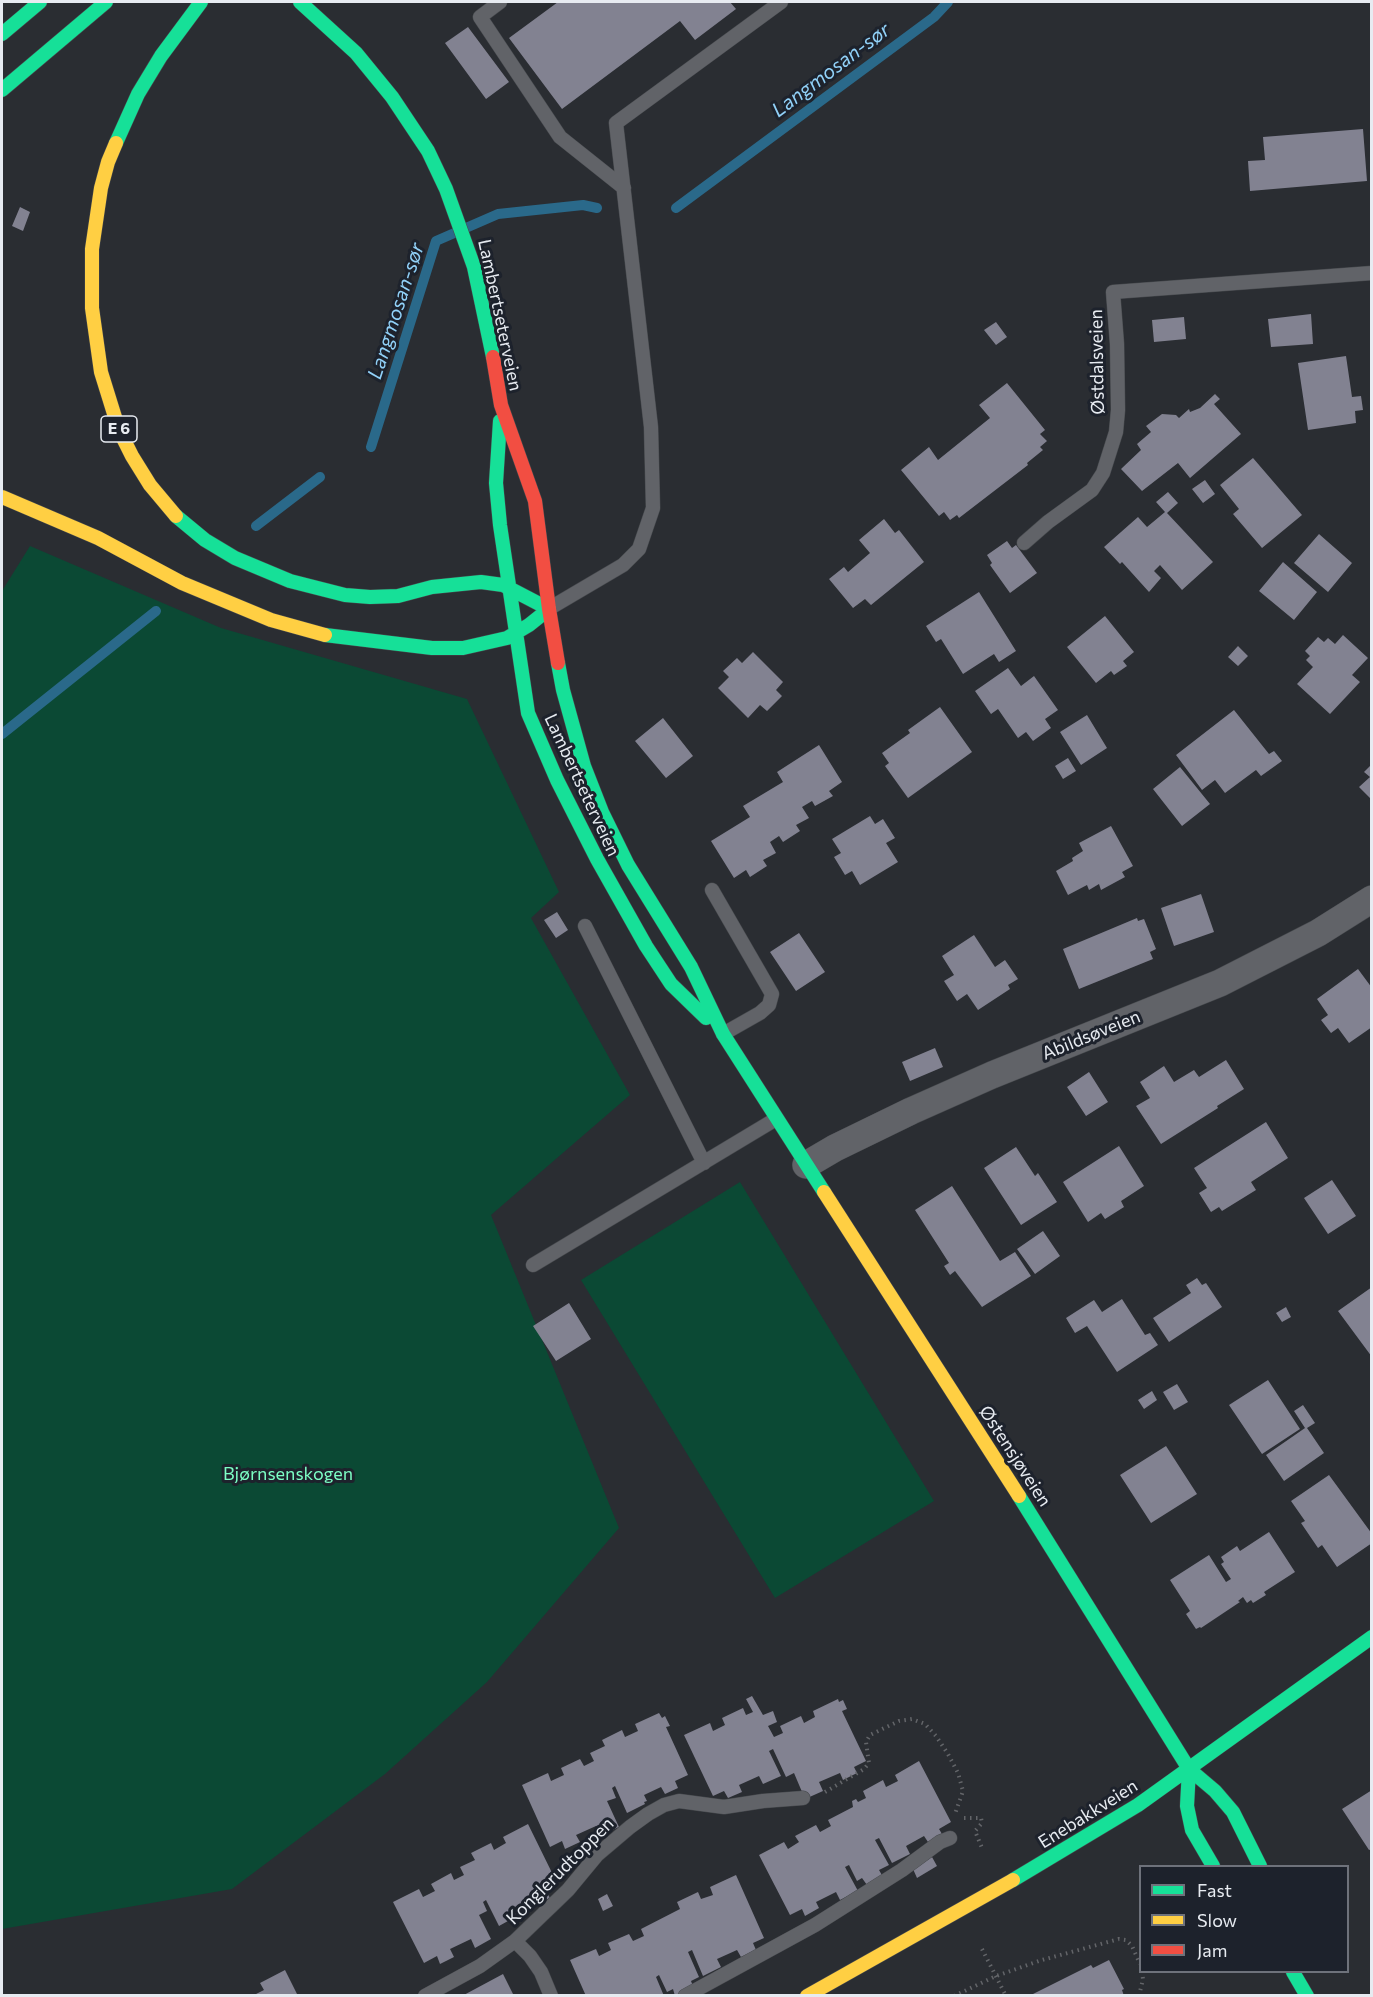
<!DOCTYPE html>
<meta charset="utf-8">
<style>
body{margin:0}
#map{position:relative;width:1373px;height:1997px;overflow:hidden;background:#2a2d32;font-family:Commissioner,sans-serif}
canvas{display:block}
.frame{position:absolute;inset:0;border:3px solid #e7ebf1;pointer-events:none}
.legend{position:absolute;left:1139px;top:1865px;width:210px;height:108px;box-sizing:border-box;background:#1d222c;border:2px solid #6e727b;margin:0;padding:8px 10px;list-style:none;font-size:18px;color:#e7ebf1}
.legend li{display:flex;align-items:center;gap:12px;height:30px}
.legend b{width:30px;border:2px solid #6e727b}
</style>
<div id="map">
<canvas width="1373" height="1997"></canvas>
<div class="frame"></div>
<ul class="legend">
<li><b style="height:8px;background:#16e098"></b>Fast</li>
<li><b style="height:8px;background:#ffcf43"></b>Slow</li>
<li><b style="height:8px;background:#f24e42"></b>Jam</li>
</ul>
</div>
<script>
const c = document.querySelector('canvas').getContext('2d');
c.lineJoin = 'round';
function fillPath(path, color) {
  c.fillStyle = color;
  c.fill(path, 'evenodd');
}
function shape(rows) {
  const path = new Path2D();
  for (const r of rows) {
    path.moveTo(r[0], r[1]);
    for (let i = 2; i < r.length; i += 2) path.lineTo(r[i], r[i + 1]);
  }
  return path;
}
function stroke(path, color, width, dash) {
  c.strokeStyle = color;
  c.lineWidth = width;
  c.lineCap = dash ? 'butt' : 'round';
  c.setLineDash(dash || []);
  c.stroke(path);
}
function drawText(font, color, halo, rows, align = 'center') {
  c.font = font + ' Commissioner,sans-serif';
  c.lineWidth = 6;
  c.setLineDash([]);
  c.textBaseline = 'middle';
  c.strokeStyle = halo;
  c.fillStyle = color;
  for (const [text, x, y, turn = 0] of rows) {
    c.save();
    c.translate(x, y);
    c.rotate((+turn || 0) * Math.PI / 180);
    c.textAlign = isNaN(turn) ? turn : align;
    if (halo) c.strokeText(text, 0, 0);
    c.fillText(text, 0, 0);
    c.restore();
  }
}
const green = shape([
 [30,546,221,628,467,699,559,892,531,918,630,1095,491,1215,619,1528,487,1682,385,1774,232,1889,2,1929,2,591],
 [740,1182,934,1501,775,1598,581,1280]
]);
const stream = shape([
 [676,208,934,17,948,2],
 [371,447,436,241,498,214,583,205,597,208],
 [256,526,320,477],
 [2,734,156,611]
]);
const building = shape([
 [558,2,730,2,736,9,695,40,680,21,562,109,509,38],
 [468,27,509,82,486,99,445,43],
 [1363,129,1367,181,1250,191,1248,161,1265,160,1263,137],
 [20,207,30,212,23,231,12,226],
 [1311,314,1313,344,1271,347,1268,319],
 [1184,317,1186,339,1154,342,1152,320],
 [996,322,1007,337,996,345,984,330],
 [1346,356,1352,397,1361,396,1363,410,1355,411,1356,423,1308,430,1298,363],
 [1007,383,1045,430,1040,434,1047,441,1040,447,1043,450,1027,463,1028,465,959,518,957,515,950,520,944,512,939,516,901,470,929,447,938,460,990,418,979,405],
 [1215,394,1220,399,1214,404,1241,434,1190,478,1178,463,1142,491,1121,469,1141,450,1137,444,1151,432,1146,426,1162,414,1176,415,1179,418,1189,409,1190,412,1200,408],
 [1253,458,1302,515,1262,548,1233,514,1239,509,1220,485],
 [1205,480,1215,494,1203,503,1192,489],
 [1168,492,1178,503,1167,513,1213,562,1182,590,1160,565,1154,571,1161,578,1149,592,1122,562,1120,564,1104,547,1138,517,1147,527,1165,512,1156,502],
 [884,519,895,533,899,530,924,562,871,605,865,599,853,608,829,579,844,567,848,572,870,553,859,540],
 [1319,534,1352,563,1328,592,1294,563],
 [1007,541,1012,548,1016,545,1037,573,1010,593,990,565,992,563,987,555],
 [1283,562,1317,592,1294,620,1259,591],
 [979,592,1016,651,999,662,994,654,963,674,941,639,936,642,926,626],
 [1105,616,1134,652,1123,661,1127,666,1114,675,1111,671,1096,683,1067,647],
 [1343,635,1368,658,1352,675,1360,682,1330,714,1297,684,1313,667,1306,660,1310,656,1305,651,1318,637,1324,642,1328,638,1335,644],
 [1238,646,1248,656,1238,666,1228,657],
 [753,652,783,682,776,690,782,696,767,711,760,705,748,718,718,688,729,677,723,671,737,658,742,663],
 [1008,668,1021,686,1034,676,1058,710,1045,719,1051,728,1033,741,1026,732,1018,738,998,709,991,714,975,691],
 [940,707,972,752,908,798,885,766,889,763,882,753,910,733,908,730],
 [1234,710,1269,754,1274,751,1282,761,1261,776,1256,770,1225,793,1215,780,1202,790,1176,755],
 [1087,715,1107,748,1081,765,1060,732],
 [663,718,693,756,666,778,635,741],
 [819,745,842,782,829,791,833,796,815,806,812,801,802,807,809,818,796,825,800,831,783,842,779,836,770,842,776,853,763,860,767,866,750,877,746,870,734,878,711,841,750,817,743,806,783,782,777,772],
 [1068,758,1076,771,1063,779,1055,766],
 [1372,764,1372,800,1359,787,1370,777,1364,772],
 [1180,767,1210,804,1182,826,1153,789],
 [870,816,875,824,883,819,895,838,886,843,898,862,860,885,852,871,845,875,834,857,841,853,832,839],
 [1111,826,1133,866,1122,872,1125,877,1101,890,1099,884,1089,890,1087,885,1068,895,1056,871,1073,861,1072,858,1083,851,1079,843],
 [1201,894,1214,932,1174,946,1161,908],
 [557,912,568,930,556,938,544,920],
 [1137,918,1138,921,1144,919,1156,949,1150,952,1153,959,1079,989,1063,949],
 [799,933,825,972,796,991,770,952],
 [974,935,995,967,1005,960,1018,979,1008,985,1010,989,978,1010,967,994,957,1001,944,981,954,975,942,956],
 [1358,969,1372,988,1372,1027,1349,1043,1338,1028,1331,1033,1321,1020,1328,1015,1317,999],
 [935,1048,943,1067,910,1081,902,1062],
 [1226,1060,1244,1089,1217,1106,1218,1108,1161,1144,1136,1106,1150,1098,1140,1082,1164,1066,1174,1082,1194,1070,1199,1077],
 [1089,1072,1108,1102,1086,1116,1067,1087],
 [1266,1122,1288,1158,1251,1182,1256,1190,1222,1211,1219,1207,1211,1212,1199,1193,1207,1188,1194,1168],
 [1119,1146,1144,1186,1121,1201,1124,1207,1105,1219,1101,1213,1088,1222,1063,1182],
 [1016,1147,1035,1176,1038,1173,1057,1202,1021,1225,984,1168],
 [1332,1180,1356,1216,1328,1234,1304,1198],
 [952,1186,1000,1261,1015,1252,1031,1276,982,1307,955,1271,950,1275,944,1266,949,1263,915,1210],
 [1043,1231,1060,1256,1035,1274,1017,1249],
 [1197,1278,1202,1285,1206,1283,1222,1307,1169,1342,1153,1318,1191,1293,1186,1285],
 [1372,1287,1372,1357,1338,1311],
 [1122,1299,1145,1335,1150,1333,1158,1345,1117,1372,1087,1326,1075,1333,1066,1318,1094,1300,1102,1312],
 [569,1303,591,1339,556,1361,533,1326],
 [1286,1307,1291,1317,1282,1322,1276,1313],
 [1268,1380,1300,1429,1262,1454,1229,1405],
 [1177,1384,1188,1402,1174,1410,1163,1392],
 [1152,1391,1157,1400,1144,1409,1138,1400],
 [1303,1405,1315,1423,1307,1428,1324,1453,1284,1481,1266,1455,1305,1428,1294,1411],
 [1166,1446,1197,1494,1151,1523,1120,1475],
 [1329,1475,1372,1534,1372,1543,1337,1567,1322,1545,1318,1548,1301,1523,1305,1521,1291,1501],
 [1269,1532,1295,1572,1264,1592,1266,1595,1253,1603,1251,1600,1247,1603,1243,1597,1238,1601,1240,1602,1201,1628,1200,1627,1196,1629,1186,1614,1190,1611,1170,1580,1209,1555,1226,1582,1231,1579,1221,1564,1224,1562,1221,1557,1237,1546,1240,1551],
 [752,1696,763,1715,773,1711,777,1722,768,1726,774,1737,783,1733,780,1726,801,1716,804,1723,815,1717,813,1711,838,1699,839,1702,843,1700,847,1709,842,1711,866,1761,854,1767,857,1773,843,1780,840,1773,819,1782,823,1791,805,1799,794,1773,786,1777,773,1749,769,1751,781,1776,763,1784,759,1776,739,1785,742,1792,728,1798,724,1791,713,1796,684,1735,710,1723,713,1731,725,1725,722,1718,743,1708,746,1715,753,1712,746,1699],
 [659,1713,662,1718,665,1716,670,1726,666,1727,688,1775,675,1781,678,1788,665,1794,661,1787,644,1795,647,1801,644,1802,645,1804,627,1813,615,1786,612,1788,616,1798,607,1801,619,1827,601,1835,596,1826,576,1835,580,1842,565,1849,562,1841,550,1847,522,1785,548,1773,551,1781,564,1775,561,1768,580,1759,584,1766,594,1761,590,1753,605,1746,602,1740,622,1730,625,1737,638,1731,635,1724],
 [919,1761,951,1822,939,1829,942,1834,928,1842,924,1836,906,1846,910,1854,892,1863,879,1838,875,1840,889,1865,879,1870,883,1877,867,1885,862,1878,857,1881,849,1865,845,1867,858,1891,840,1900,836,1892,816,1902,819,1908,805,1916,802,1909,790,1915,759,1855,784,1842,788,1849,799,1842,795,1836,816,1825,820,1832,831,1826,828,1820,853,1807,852,1801,856,1799,858,1802,866,1798,863,1791,883,1780,886,1787,898,1781,895,1775],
 [1372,1790,1372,1849,1369,1850,1342,1809],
 [528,1824,558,1885,546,1891,550,1898,535,1905,532,1898,513,1908,517,1916,499,1926,486,1900,483,1902,487,1911,479,1915,491,1939,475,1948,471,1939,450,1949,454,1957,440,1964,437,1956,424,1963,393,1902,419,1889,423,1897,435,1891,431,1884,451,1873,454,1880,464,1875,460,1867,475,1860,471,1853,491,1843,494,1850,506,1843,503,1837],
 [932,1857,937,1866,917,1878,913,1869],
 [736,1875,764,1938,753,1943,756,1950,741,1957,737,1950,717,1959,721,1967,703,1976,692,1950,688,1952,699,1977,691,1981,694,1989,679,1996,675,1996,673,1989,667,1992,659,1975,656,1977,664,1996,586,1996,570,1960,596,1949,599,1956,611,1950,608,1943,629,1934,633,1941,644,1936,641,1929,680,1909,677,1902,698,1892,701,1899,713,1895,710,1887],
 [607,1894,613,1906,603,1911,598,1899],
 [1109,1960,1124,1989,1122,1990,1124,1996,1029,1996,1091,1965,1093,1968],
 [285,1970,298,1996,252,1996,264,1990,260,1983],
 [503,1974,514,1996,462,1996]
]);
const path = shape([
 [825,1792,864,1769,869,1763,866,1742,870,1735,899,1721,912,1719,925,1724,936,1736,948,1754,958,1773,963,1791,955,1814],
 [964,1818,981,1818,982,1823,975,1831,982,1848],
 [982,1949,1006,1996],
 [954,1996,996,1976,1042,1960,1119,1939,1126,1940,1132,1946,1140,1964],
 [1139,1996,1143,1979,1142,1972]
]);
const lane = shape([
 [500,2,480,17,560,137,624,188],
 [1024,543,1048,522,1092,490,1103,473,1116,432,1118,410,1117,344,1113,292,1372,273],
 [550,608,623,565,639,549,653,508,651,427,616,123,781,2],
 [712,890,772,994,769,1005,760,1013,723,1034],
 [585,926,704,1163],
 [533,1265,776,1119],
 [515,1941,530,1956,541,1972,551,1996],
 [425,1996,480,1966,515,1941,568,1890,597,1855,630,1827,648,1814,664,1805,679,1801,724,1807,763,1801,803,1798],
 [685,1996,815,1925,902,1870,940,1842,950,1838]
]);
const street = shape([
 [806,1165,835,1148,911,1111,992,1075,1220,983,1318,933,1372,899]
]);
const fast = shape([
 [300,2,356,53,392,97,428,151,446,189,474,267,493,357],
 [2,34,40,2],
 [2,90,106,2],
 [116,143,138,94,161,56,201,2],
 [500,421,496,483,500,525,528,713,557,780,597,859,646,946,671,984,706,1018],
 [176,516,205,540,235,558,290,581,345,595,370,597,398,596,432,587,481,582,503,585,549,609,529,625,507,638,463,648,432,648,325,635],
 [558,663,563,690,584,766,602,812,628,865,691,967,723,1034,824,1192],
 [1019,1496,1189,1769,1215,1791,1233,1812,1260,1866],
 [1189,1769,1187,1806,1192,1830,1213,1866],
 [1013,1880,1138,1805,1372,1637],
 [1293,1972,1307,1996]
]);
const slow = shape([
 [116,143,108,162,101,188,92,249,92,308,101,372,119,430,132,456,150,485,176,516],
 [2,497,98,538,182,583,271,620,325,635],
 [824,1192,1019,1496],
 [807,1996,1013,1880]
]);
const jam = shape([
 [493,357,501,405,535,501,549,609,558,663]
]);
const shields = [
 [119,429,36]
];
const shieldNames = [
 ["E 6",119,429]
];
const streetNames = [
 ["Lambertseterveien",500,315,78],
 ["Østdalsveien",1097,362,-91],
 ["Lambertseterveien",582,785,65],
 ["Abildsøveien",1091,1035,-22],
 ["Østensjøveien",1015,1456,57],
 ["Enebakkveien",1088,1814,-32],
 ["Konglerudtoppen",560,1871,-45]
];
const parkNames = [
 ["Bjørnsenskogen",288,1474]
];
const waterNames = [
 ["Langmosan-sør",831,70,-37],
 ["Langmosan-sør",396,311,-72]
];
fillPath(green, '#0b4934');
stroke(stream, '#2a698a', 10);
fillPath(building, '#828291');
stroke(lane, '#46494d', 15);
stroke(street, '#46494d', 28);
stroke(fast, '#46494d', 15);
stroke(slow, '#46494d', 15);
stroke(jam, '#46494d', 15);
stroke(path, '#636569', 4, [1.5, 4.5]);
stroke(lane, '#616368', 14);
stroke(street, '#616368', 27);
stroke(fast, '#16e098', 14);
stroke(slow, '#ffcf43', 14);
stroke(jam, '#f24e42', 14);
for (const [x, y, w] of shields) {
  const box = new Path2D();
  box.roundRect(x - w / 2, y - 13, w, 26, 4.5);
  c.fillStyle = '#1d222c';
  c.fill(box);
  stroke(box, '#e7ebf1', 1.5);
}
drawText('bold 16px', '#e7ebf1', null, shieldNames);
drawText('18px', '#e7ebf1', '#1d222c', streetNames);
drawText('18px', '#7cfec5', '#1d222c', parkNames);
drawText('italic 20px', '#91d1f8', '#1d222c', waterNames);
</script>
